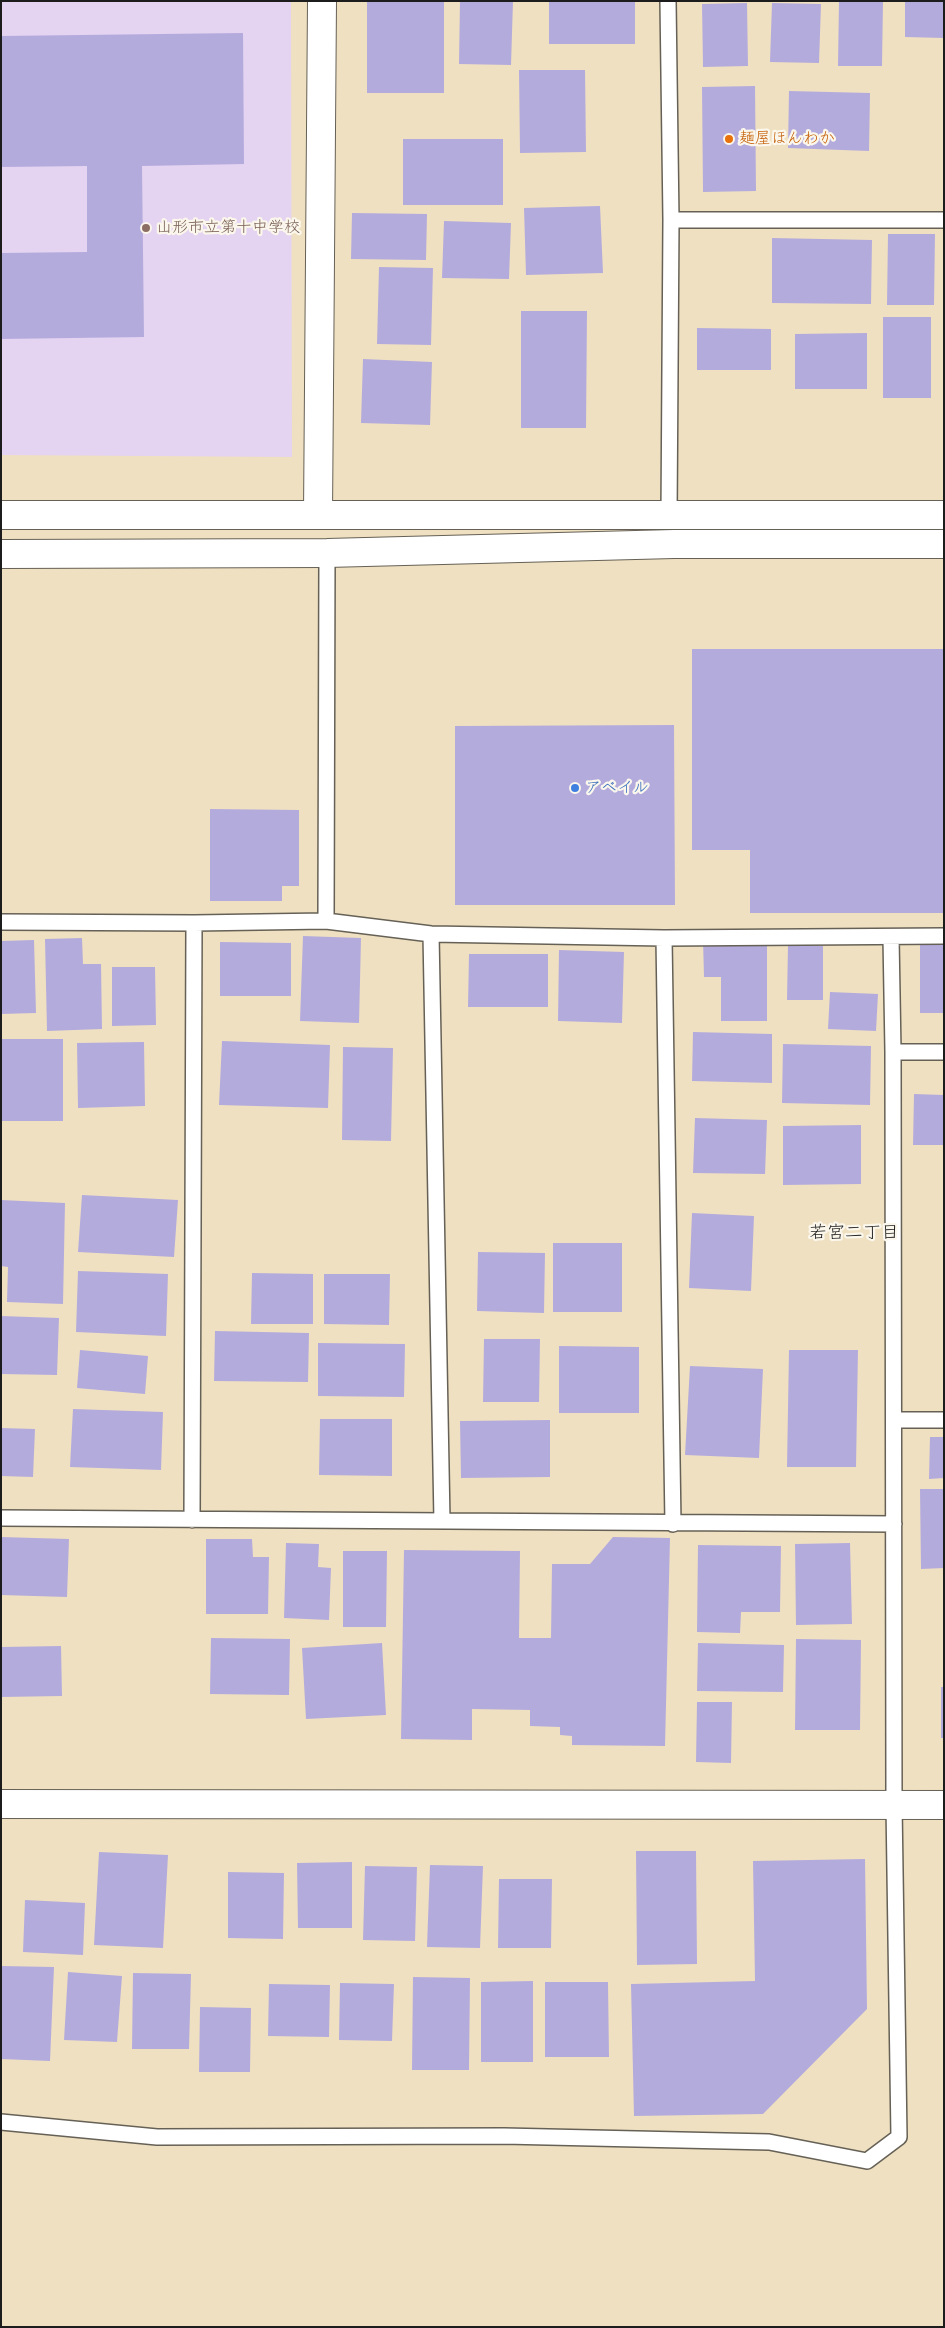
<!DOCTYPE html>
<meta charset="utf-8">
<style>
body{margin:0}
#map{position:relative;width:945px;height:2328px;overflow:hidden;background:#efe0c1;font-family:"Patrick Hand",sans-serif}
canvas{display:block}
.frame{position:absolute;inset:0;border:2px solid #1c1c1c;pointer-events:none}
</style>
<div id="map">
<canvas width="945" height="2328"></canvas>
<div class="frame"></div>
</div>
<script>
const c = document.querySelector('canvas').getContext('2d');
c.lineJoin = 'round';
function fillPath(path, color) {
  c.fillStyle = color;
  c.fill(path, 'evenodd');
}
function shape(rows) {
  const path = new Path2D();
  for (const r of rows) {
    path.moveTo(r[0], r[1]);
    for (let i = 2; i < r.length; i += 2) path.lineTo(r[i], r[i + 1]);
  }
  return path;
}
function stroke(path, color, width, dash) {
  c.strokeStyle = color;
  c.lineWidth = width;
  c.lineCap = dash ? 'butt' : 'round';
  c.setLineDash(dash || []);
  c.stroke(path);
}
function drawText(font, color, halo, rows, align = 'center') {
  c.font = font + ' "Patrick Hand","Klee One",sans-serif';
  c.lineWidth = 4.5;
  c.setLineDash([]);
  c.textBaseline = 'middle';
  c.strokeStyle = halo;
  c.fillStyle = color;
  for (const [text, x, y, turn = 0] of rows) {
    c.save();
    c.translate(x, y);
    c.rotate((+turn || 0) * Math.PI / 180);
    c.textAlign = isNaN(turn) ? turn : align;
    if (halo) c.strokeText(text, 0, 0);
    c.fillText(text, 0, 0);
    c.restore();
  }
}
const built = shape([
 [1,1,291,1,292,457,1,455]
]);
const building = shape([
 [460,1,513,1,511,65,459,64],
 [549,1,635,1,635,44,549,44],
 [839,1,883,1,882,66,838,66],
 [905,1,944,1,944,38,905,37],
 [367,2,444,2,444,93,367,93],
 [747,3,748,66,703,67,702,4],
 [772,3,821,4,819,63,770,62],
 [243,33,244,164,142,166,144,337,1,339,1,253,87,252,87,166,1,167,1,36],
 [519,70,585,70,586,152,520,153],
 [755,86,756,191,703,192,702,87],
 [789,91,870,93,869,151,788,148],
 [403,139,503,139,503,205,403,205],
 [600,206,603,273,526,275,524,208],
 [352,213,427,214,426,260,351,259],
 [444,221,511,223,509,279,442,278],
 [888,234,935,234,934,305,887,305],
 [772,238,872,240,871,304,772,303],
 [379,267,433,268,431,345,377,344],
 [521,311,587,311,586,428,521,428],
 [883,317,931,317,931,398,883,398],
 [697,328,771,329,771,370,697,370],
 [867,333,867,389,795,389,795,334],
 [363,359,432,362,430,425,361,423],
 [692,649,944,649,944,913,750,913,750,850,692,850],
 [674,725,675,905,455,905,455,726],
 [210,809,299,810,299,886,282,886,282,901,210,901],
 [303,936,361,938,359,1023,300,1021],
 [82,938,83,964,101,964,102,1029,47,1031,45,939],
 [34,940,36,1013,1,1014,1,941],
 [703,940,767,940,767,1021,721,1021,721,977,704,977],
 [220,942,291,943,291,996,220,996],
 [944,944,944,1013,920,1013,920,945],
 [788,945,823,946,823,1000,787,1000],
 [559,950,624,952,622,1023,558,1021],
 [469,954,548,954,548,1007,468,1007],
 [112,967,155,967,156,1025,112,1026],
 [830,992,878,994,876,1031,828,1029],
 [693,1032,772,1034,772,1083,692,1081],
 [1,1039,63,1039,63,1121,1,1121],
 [222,1041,330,1045,328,1108,219,1105],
 [144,1042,145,1106,78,1108,77,1043],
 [783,1044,871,1046,870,1105,782,1103],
 [343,1047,393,1048,391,1141,342,1140],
 [914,1094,944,1095,944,1145,913,1145],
 [695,1118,767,1120,765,1174,693,1173],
 [861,1125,861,1184,783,1185,783,1126],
 [82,1195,178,1200,174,1257,78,1252],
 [1,1200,65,1203,63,1304,7,1302,8,1267,1,1266],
 [692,1213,754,1216,751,1291,689,1288],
 [553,1243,622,1243,622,1312,553,1312],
 [478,1252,545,1253,544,1313,477,1311],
 [78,1271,168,1274,166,1336,76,1332],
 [252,1273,313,1274,313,1324,251,1324],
 [324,1274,390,1274,389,1325,324,1324],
 [1,1316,59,1318,57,1375,1,1374],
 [215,1331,309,1333,308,1382,214,1381],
 [484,1339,540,1339,539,1402,483,1402],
 [318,1343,405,1344,404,1397,318,1396],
 [559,1346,639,1347,639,1413,559,1413],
 [80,1350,148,1356,145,1394,77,1388],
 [789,1350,858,1350,856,1467,787,1467],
 [690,1366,763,1369,759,1458,685,1455],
 [73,1409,163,1412,161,1470,70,1467],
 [320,1419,392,1419,392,1476,319,1475],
 [550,1420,550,1477,461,1478,460,1421],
 [1,1428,35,1429,33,1477,1,1476],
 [930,1437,944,1437,944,1478,929,1479],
 [920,1489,944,1489,944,1568,921,1569],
 [1,1537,69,1539,67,1597,1,1595],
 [613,1537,670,1538,665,1746,572,1745,572,1736,560,1735,560,1727,530,1726,530,1710,472,1709,472,1740,401,1739,404,1550,520,1551,519,1638,551,1638,552,1564,590,1564],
 [206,1539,252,1539,253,1557,269,1557,268,1614,206,1614],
 [286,1543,319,1544,318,1567,331,1568,329,1620,284,1618],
 [850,1543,852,1624,796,1625,795,1544],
 [698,1545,781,1546,780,1612,741,1612,740,1633,697,1632],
 [343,1551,387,1551,386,1627,343,1627],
 [211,1638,290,1639,289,1695,210,1694],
 [796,1639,861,1640,860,1730,795,1730],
 [382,1643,386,1715,306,1719,302,1648],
 [698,1643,784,1645,783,1692,697,1691],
 [61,1646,62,1696,1,1697,1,1647],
 [941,1687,944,1687,944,1738,941,1738],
 [697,1702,732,1702,731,1763,696,1762],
 [636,1851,696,1851,697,1964,637,1965],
 [99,1852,168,1855,163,1948,94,1945],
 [865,1859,867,2009,763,2114,634,2116,631,1984,755,1981,753,1861],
 [352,1862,352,1928,298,1928,297,1863],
 [430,1865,483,1866,480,1948,427,1947],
 [365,1866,417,1867,415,1941,363,1940],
 [228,1872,284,1873,283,1939,228,1938],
 [499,1879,552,1879,551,1948,498,1948],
 [25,1900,85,1903,83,1955,23,1952],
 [1,1966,54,1967,50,2061,1,2059],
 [68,1972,122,1976,117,2042,64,2040],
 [133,1973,191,1974,189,2049,132,2049],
 [413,1977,470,1978,469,2070,412,2070],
 [533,1981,533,2062,481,2062,481,1982],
 [545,1982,608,1982,609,2057,545,2057],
 [340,1983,394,1984,392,2041,339,2040],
 [269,1984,330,1985,329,2037,268,2036],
 [200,2007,251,2008,250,2072,199,2072]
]);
const lane = shape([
 [668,1,671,220,669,516],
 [671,220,944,220],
 [326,921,327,553],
 [1,922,194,923,326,921,431,934,664,938,944,936],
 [431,934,442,1521],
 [664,938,673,1524],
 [893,1052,944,1052],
 [894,1420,944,1420],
 [1,1518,894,1524],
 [192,1520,194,923],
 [1,2122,157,2137,504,2136,769,2142,867,2161,899,2137,894,1805,893,1052,891,937]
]);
const street = shape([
 [318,515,322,1]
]);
const secondary = shape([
 [1,515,944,515],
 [1,554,327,553,674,544,944,544],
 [1,1804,944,1805]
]);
const markers = [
 [729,139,5,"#e8710a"],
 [146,228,5,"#8d6e63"],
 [575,788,5,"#3f7fe0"]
];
const foodNames = [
 ["麺屋ほんわか",739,139]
];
const educationNames = [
 ["山形市立第十中学校",156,228]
];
const shopNames = [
 ["アベイル",585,788]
];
const neighbourhoodNames = [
 ["若宮二丁目",854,1233]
];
fillPath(built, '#e4d3f1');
fillPath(building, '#b4abdd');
stroke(lane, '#666156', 18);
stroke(street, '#666156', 30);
stroke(secondary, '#666156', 30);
stroke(lane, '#fff', 15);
stroke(street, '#fff', 28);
stroke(secondary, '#fff', 28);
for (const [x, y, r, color] of markers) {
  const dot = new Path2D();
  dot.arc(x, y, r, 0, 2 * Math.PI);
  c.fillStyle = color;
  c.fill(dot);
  stroke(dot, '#fbf7ec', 2);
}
drawText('16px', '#c56008', '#fbf7ec', foodNames, 'left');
drawText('16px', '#785e54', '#fbf7ec', educationNames, 'left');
drawText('16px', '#366cbe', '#fbf7ec', shopNames, 'left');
drawText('18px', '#1c1c1c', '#fbf7ec', neighbourhoodNames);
</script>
